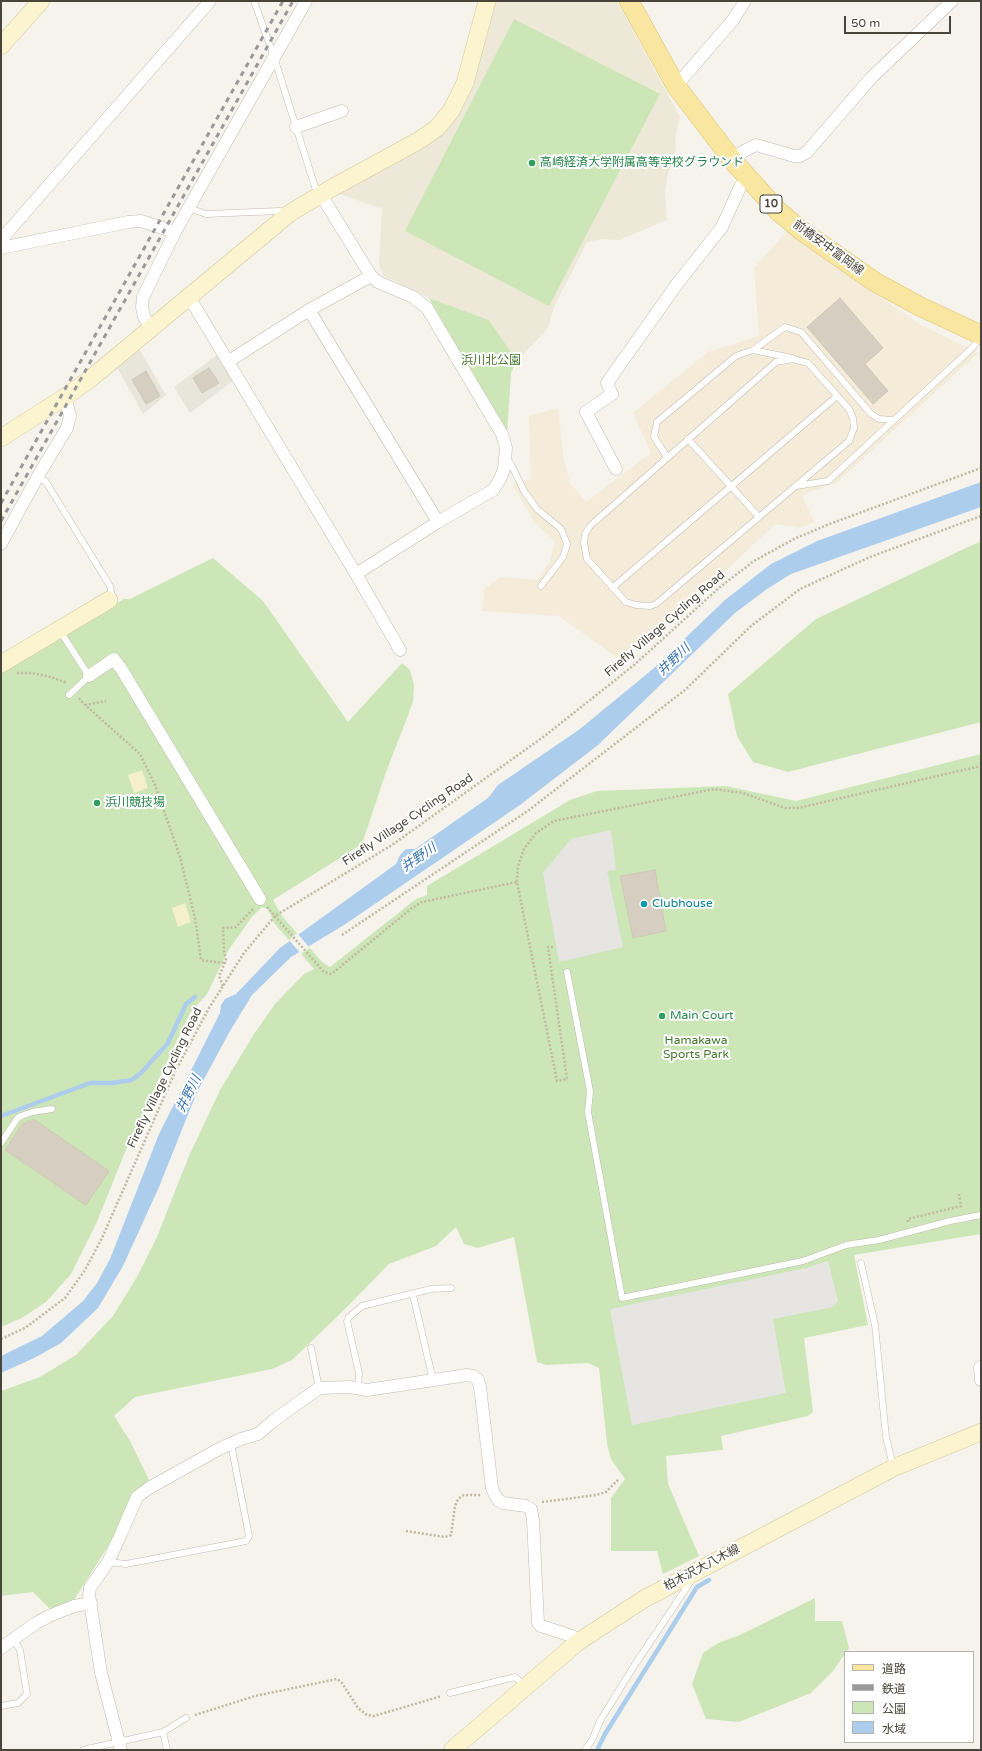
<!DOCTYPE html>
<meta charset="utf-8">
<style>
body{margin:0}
#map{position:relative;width:982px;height:1751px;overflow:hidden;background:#f5f3ec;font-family:"Varela Round","Noto Sans JP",sans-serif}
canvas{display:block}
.frame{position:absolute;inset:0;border:2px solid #494439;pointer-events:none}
.legend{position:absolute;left:844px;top:1651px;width:130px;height:92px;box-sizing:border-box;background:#fff;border:1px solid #b6b4b0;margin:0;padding:5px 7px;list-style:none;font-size:12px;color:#494439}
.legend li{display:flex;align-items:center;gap:8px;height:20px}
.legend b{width:20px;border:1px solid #b6b4b0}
.scale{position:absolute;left:844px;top:16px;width:107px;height:18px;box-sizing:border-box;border:2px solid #494439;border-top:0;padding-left:5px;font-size:12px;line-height:14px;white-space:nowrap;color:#494439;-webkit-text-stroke:3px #fff;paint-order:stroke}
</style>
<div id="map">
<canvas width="982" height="1751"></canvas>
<div class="frame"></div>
<ul class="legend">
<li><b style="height:5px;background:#f8e6a1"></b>道路</li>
<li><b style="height:5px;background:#999"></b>鉄道</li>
<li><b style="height:11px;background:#cde6b7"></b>公園</li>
<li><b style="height:11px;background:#adcded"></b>水域</li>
</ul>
<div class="scale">50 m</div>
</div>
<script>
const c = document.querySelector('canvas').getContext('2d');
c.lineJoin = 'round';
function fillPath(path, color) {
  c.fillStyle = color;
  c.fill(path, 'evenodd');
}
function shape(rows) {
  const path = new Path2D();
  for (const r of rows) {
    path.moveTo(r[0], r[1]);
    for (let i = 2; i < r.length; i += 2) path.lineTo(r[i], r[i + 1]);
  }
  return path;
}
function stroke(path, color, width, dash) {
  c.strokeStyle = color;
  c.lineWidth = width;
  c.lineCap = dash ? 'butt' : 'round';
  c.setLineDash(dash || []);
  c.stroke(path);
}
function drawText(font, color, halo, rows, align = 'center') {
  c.font = font + ' "Varela Round","Noto Sans JP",sans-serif';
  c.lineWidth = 4;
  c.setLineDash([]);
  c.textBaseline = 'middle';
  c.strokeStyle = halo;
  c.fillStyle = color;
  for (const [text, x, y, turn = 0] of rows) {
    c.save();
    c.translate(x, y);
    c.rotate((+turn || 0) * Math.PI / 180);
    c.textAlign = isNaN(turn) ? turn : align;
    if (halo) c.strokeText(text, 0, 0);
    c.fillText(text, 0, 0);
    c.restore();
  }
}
const residential = shape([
 [139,349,166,395,143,414,116,366],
 [217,355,234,380,190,413,174,387]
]);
const commercial = shape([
 [788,230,825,259,921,325,978,353,836,483,806,493,803,498,814,522,799,528,775,524,674,620,618,658,559,616,482,611,484,589,501,577,537,580,550,562,555,541,535,523,513,485,531,479,529,416,558,408,564,461,570,483,586,502,651,453,633,413,708,352,759,336,754,268]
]);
const education = shape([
 [492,1,617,1,680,117,675,138,676,150,667,176,665,192,667,220,619,240,601,239,587,242,554,307,548,328,517,361,489,320,429,298,384,276,379,264,382,209,335,192,436,136]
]);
const green = shape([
 [514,19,660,94,549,306,405,231],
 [429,298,489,320,517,361,511,373,507,434],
 [981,541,981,722,788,772,753,762,737,736,728,694,816,619],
 [213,558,263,601,348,722,402,663,410,670,414,685,413,702,385,775,362,844,273,900,282,916,322,962,330,967,416,899,427,895,427,886,570,800,597,791,726,786,796,801,981,754,981,1234,854,1255,868,1325,804,1338,813,1412,808,1416,721,1436,723,1450,666,1456,668,1484,699,1556,663,1574,657,1551,611,1551,611,1498,625,1479,611,1459,607,1444,599,1368,588,1363,546,1365,537,1362,514,1237,478,1248,464,1244,456,1227,436,1246,389,1264,343,1311,292,1360,272,1369,135,1397,114,1416,130,1441,149,1480,133,1493,110,1543,74,1600,50,1609,33,1592,1,1596,1,1391,40,1377,76,1355,113,1316,137,1277,157,1237,189,1156,220,1090,254,1034,275,1004,304,974,314,969,274,923,270,913,266,908,262,907,251,918,228,951,207,994,190,1013,130,1140,96,1224,71,1274,47,1301,22,1318,1,1327,1,671,124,599,130,599],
 [815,1598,815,1621,842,1621,849,1648,833,1671,811,1693,739,1722,706,1719,692,1684,703,1653,718,1643,740,1635]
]);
const sand = shape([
 [142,770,148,788,134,793,128,775],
 [185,903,191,922,178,927,172,908]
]);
const parking = shape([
 [611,830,616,870,607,871,623,947,559,962,543,873,571,839],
 [828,1261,838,1301,833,1307,773,1319,786,1393,632,1425,610,1309,806,1268]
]);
const water = shape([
 [981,482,981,507,791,574,767,589,735,613,598,745,520,805,344,925,291,957,252,995,230,1031,197,1092,159,1187,123,1266,98,1308,61,1343,34,1358,1,1373,1,1356,42,1336,83,1301,97,1283,110,1259,159,1134,220,1013,221,1005,225,999,236,994,280,948,396,864,400,855,406,849,415,849,488,798,498,785,580,729,654,668,725,600,771,564,817,541]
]);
const pier = shape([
 [297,933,310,948,301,954,289,940]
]);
const stream = shape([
 [1,1116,90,1083,112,1083,132,1080,141,1073,168,1043,186,1004,195,997],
 [597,1750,605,1734,697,1587,709,1580]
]);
const building = shape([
 [840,298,883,348,865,364,888,391,873,404,807,327,840,298],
 [209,368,219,383,202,393,193,378,209,368],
 [146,371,160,396,146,404,132,380,146,371],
 [655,870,666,931,633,938,620,876,655,870],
 [33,1119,109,1171,86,1205,5,1150,23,1123,25,1124,28,1120,31,1122,33,1119]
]);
const path = shape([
 [17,673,32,673,51,677,67,683],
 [79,698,83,703,140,754,155,785,180,857,195,918,201,960,225,963],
 [85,705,106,701],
 [267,907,323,971,330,974,334,972,412,908,422,902,517,882],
 [342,935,529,810,685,690,751,626,800,589,870,557,981,516],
 [553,947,548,947,567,1079,557,1081,517,882,518,866,524,849,536,833,554,821,714,789,743,793,785,808,798,808,981,766],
 [223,986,219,976,226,960,224,951,223,928,236,927,254,908],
 [908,1222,908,1219,961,1206,959,1194],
 [1,1339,25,1328,65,1298,85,1270,102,1238,175,1072,209,1008,244,953,275,916,392,845,546,735,634,665,720,587,754,561,794,539,827,525,981,468],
 [542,1502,596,1495,606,1492,618,1480],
 [406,1531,445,1537,451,1535,455,1506,458,1499,464,1495,482,1495],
 [195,1715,255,1696,337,1679,342,1683,358,1708,367,1715,374,1716,442,1696]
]);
const lane = shape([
 [254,1,274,57,315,187,320,194],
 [189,208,206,214,279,211,287,212],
 [753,350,785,327,801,332,871,414,879,419,893,420],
 [793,359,808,363,849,409,853,418,854,428,849,441,656,604,650,606,636,605,626,602,587,559,584,543,585,534,590,526,776,362,793,359],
 [688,439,759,517],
 [506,457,511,464,524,491,537,509,561,529,567,544,563,557,541,586],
 [667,457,654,437,657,422,736,356,753,350,792,358],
 [38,476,46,482,110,586,112,596,110,599],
 [796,486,828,481,971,349,981,338],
 [612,588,837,396],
 [60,631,89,676,69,695],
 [567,972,590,1091,588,1112,622,1298,803,1261,846,1245,879,1240,950,1221,981,1215],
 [1,1143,17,1119,21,1116,32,1112,52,1109],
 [861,1263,875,1325,886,1437,893,1466],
 [413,1295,433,1380],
 [311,1348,319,1388],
 [358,1389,359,1373,347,1321,349,1317,362,1306,431,1289,451,1288],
 [108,1562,126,1564,246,1541,249,1536,231,1444],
 [450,1693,515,1677,525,1686],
 [1,1706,18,1703,27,1694,20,1650,14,1640],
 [163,1732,167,1750],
 [83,1750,163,1732,186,1718],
 [585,1750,592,1740,600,1721,634,1666,691,1581]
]);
const street = shape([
 [676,86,733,20,745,1],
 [296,127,342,111],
 [734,162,742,152,756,145,794,156,800,156,807,152,872,77,952,1],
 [321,195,371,276,378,282,413,297,427,308,502,434,506,448,504,469,500,479,493,490,438,522,356,574],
 [1,243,6,234,210,1],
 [1,248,128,222,141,221,175,232],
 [189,297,356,574,400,650],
 [309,310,438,522],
 [151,328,144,317,142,307,143,297,175,232,306,1],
 [229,361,309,310,371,276],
 [616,469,586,412,612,394,607,383,677,284,722,227,740,187,748,177],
 [1,544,38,476,67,428,70,416,65,397],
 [89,676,114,659,122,670,260,899],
 [980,1367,981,1380],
 [1,1648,36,1623,49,1616,74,1606,91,1603],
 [121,1750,101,1673,89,1595,90,1588,108,1562,121,1534,137,1497,149,1488,219,1449,241,1439,258,1434,273,1421,319,1388,349,1387,367,1390,467,1375,473,1376,478,1380,480,1387,492,1488,495,1495,498,1500,503,1503,526,1506,531,1509,533,1520,538,1623,541,1626,572,1636,578,1642]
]);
const secondary = shape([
 [1,46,41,1],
 [1,438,65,397,90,379,290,213,330,189,418,141,437,128,451,111,465,83,487,1],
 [1,664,109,600],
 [452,1750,578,1642,644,1599,893,1468,981,1432]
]);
const primary = shape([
 [629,1,676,86,734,162,778,211,802,231,875,282,919,306,981,335]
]);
const rail = shape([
 [1,503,283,1],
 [1,521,293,1]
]);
const markers = [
 [532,163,4,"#2e9e5b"],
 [97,803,4,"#2e9e5b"],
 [644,904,4,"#0f9aa8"],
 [662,1016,4,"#2e9e5b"]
];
const shields = [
 [771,204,22]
];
const shieldNames = [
 ["10",771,204]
];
const leisureNames = [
 ["高崎経済大学附属高等学校グラウンド",540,163],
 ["浜川競技場",105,803],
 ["Main Court",670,1016]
];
const streetNames = [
 ["前橋安中富岡線",828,248,36],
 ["Firefly Village Cycling Road",665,624,-41],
 ["Firefly Village Cycling Road",408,820,-34],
 ["Firefly Village Cycling Road",165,1078,-64],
 ["柏木沢大八木線",702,1568,-28]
];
const parkNames = [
 ["浜川北公園",491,361],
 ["Hamakawa",696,1041],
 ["Sports Park",696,1055]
];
const cultureNames = [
 ["Clubhouse",652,904]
];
const waterNames = [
 ["井野川",674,660,-44],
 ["井野川",419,858,-35],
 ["井野川",189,1094,-64]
];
fillPath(residential, '#e8e5da');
fillPath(commercial, '#f4ebd9');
fillPath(education, '#ede8d7');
fillPath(green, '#cde6b7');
fillPath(sand, '#f5f0cb');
fillPath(parking, '#e7e5e2');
fillPath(water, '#adcded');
fillPath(pier, '#f5f3ec');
stroke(stream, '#adcded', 4.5);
fillPath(building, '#d6cfc1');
stroke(building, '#d0c8b5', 1);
stroke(lane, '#c0bbae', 7);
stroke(street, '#c0bbae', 13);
stroke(secondary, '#d1c89e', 18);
stroke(primary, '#ddc571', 20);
stroke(path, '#c1b8a0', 2.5, [2, 2]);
stroke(lane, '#fff', 6);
stroke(street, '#fff', 12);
stroke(secondary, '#fbf4cf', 17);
stroke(primary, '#f8e6a1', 19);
stroke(rail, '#999', 3, [5, 5]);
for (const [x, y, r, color] of markers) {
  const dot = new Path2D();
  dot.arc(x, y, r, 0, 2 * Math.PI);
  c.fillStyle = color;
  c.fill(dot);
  stroke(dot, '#fff', 1.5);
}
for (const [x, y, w] of shields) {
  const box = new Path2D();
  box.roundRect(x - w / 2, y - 9, w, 18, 3);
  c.fillStyle = '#fff';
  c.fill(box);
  stroke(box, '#494439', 1);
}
drawText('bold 11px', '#494439', null, shieldNames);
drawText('12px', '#27864d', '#fff', leisureNames, 'left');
drawText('12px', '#494439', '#fff', streetNames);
drawText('12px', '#45782f', '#fff', parkNames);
drawText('12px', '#0d838f', '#fff', cultureNames, 'left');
drawText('italic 13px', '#3873af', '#fff', waterNames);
</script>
